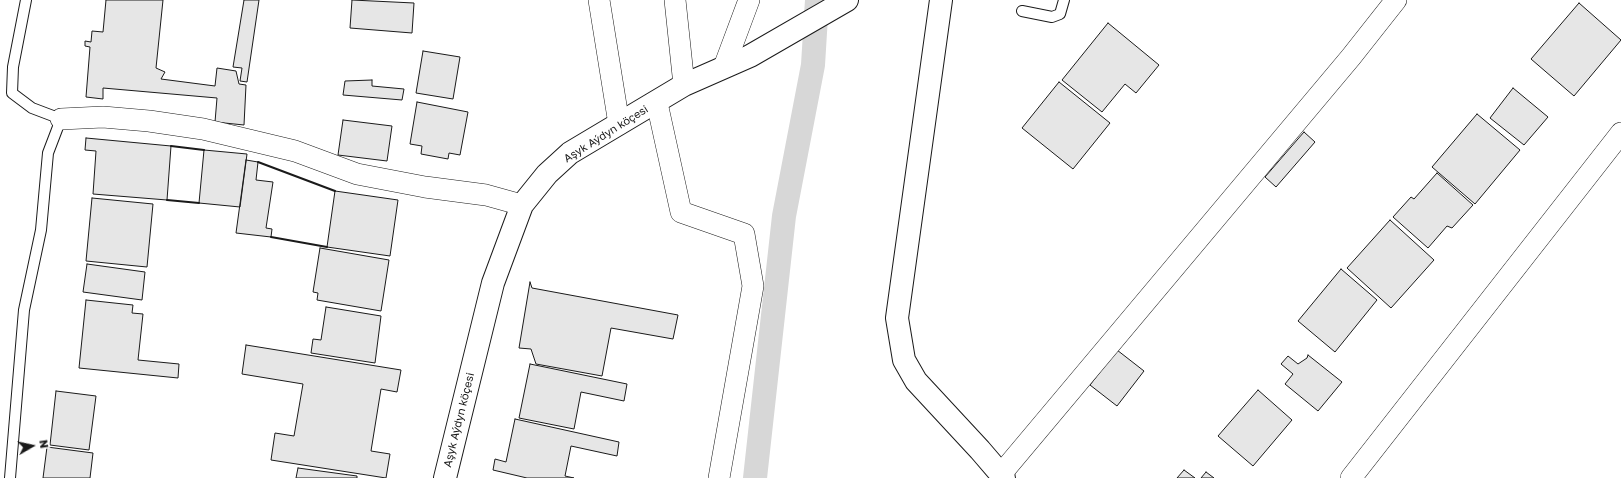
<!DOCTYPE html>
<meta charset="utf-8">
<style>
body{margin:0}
#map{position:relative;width:1621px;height:478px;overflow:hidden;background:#fff;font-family:"Golos Text",sans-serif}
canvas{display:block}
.north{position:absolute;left:12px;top:426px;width:40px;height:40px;-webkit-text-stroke:3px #fff;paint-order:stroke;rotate:81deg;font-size:11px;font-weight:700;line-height:16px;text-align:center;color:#1a1a1a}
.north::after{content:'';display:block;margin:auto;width:14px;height:18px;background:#1a1a1a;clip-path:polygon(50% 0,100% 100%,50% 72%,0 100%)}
</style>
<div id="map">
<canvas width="1621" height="478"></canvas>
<div class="north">N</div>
</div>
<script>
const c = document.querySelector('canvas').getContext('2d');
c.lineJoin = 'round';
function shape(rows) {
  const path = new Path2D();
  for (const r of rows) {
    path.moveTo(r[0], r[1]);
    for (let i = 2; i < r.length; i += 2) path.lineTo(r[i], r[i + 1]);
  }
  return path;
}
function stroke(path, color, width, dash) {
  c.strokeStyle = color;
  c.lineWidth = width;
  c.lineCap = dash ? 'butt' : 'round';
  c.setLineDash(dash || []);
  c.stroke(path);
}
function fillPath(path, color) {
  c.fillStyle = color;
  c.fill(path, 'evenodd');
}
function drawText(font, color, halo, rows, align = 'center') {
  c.font = font + ' "Golos Text",sans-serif';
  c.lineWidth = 3;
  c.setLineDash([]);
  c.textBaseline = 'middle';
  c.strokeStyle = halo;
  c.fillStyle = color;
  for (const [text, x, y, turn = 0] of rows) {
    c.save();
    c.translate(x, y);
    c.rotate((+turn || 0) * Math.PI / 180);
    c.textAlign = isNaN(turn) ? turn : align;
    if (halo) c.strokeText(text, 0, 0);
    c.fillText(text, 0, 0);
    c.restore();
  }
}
const canal = shape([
 [755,478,784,216,813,65,817,0]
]);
const building = shape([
 [106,0,163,0,156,68,165,72,161,79,215,86,217,68,236,71,239,84,246,85,244,125,215,122,217,98,103,88,103,99,86,97,90,47,85,46,85,41,91,42,92,31,103,32,106,0],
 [244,0,259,0,247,82,240,81,242,68,233,67,244,0],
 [352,0,414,3,412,33,350,28,352,0],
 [1579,3,1621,40,1574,96,1531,59,1579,3],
 [1108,23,1159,65,1136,93,1125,84,1102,112,1062,80,1108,23],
 [423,51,460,57,453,99,416,93,423,51],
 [372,80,372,86,404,89,402,100,343,95,345,81,372,80],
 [1059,82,1110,123,1073,169,1022,128,1059,82],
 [1513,88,1548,117,1524,145,1490,118,1513,88],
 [417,102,468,112,460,155,449,153,448,159,421,154,422,146,410,144,417,102],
 [1477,114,1520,150,1475,204,1432,167,1477,114],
 [343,120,392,126,387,161,338,155,343,120],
 [1304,132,1315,142,1276,187,1265,177,1304,132],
 [86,138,171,146,167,200,93,194,96,151,85,150,86,138],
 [204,150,247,154,240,207,199,203,204,150],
 [246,160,258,162,256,180,273,182,266,228,272,229,271,237,236,233,246,160],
 [1437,173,1473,205,1452,228,1447,226,1428,248,1393,217,1411,197,1414,199,1437,173],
 [335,191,398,200,390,256,327,247,335,191],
 [92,198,153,204,147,267,86,261,92,198],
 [1390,220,1434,260,1391,308,1347,268,1390,220],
 [320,248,389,260,381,311,317,300,318,293,313,292,320,248],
 [87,264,145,272,142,300,83,292,87,264],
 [1341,269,1377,300,1335,352,1298,321,1341,269],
 [530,282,532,288,678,315,673,339,611,328,602,376,536,364,531,349,519,348,530,282],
 [86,300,133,305,132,313,143,314,138,360,179,364,178,378,79,368,86,300],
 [326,307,381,316,375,363,311,353,313,339,321,340,326,307],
 [246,345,401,370,397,392,381,389,371,451,390,454,386,478,271,460,275,433,294,436,303,384,242,374,246,345],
 [1117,350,1144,371,1117,406,1090,385,1117,350],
 [1308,355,1342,382,1318,411,1285,384,1293,374,1281,364,1288,356,1298,364,1307,358,1308,355],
 [530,364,627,384,624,401,581,392,574,429,519,418,530,364],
 [1258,390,1292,420,1253,466,1218,436,1258,390],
 [56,391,96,396,89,450,50,445,56,391],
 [515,419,619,442,617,456,571,446,565,476,574,478,527,478,493,470,495,459,506,462,515,419],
 [47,447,93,453,90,478,43,478,47,447],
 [298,468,357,476,357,478,296,478,298,468],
 [1184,470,1195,478,1177,478,1184,470],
 [1206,472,1214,478,1201,478,1206,472]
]);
const service = shape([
 [1022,11,1052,17,1060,14,1064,0],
 [10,478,24,310,41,230,48,153,61,119,32,108,12,93,13,67,26,0]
]);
const minor = shape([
 [599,0,619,124],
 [675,0,684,85],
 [724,67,749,0],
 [657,103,681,212,744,234,753,286,719,478],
 [61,119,103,117,149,121,203,129,295,151,357,174,425,187,486,195,522,205],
 [1001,474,1351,57,1396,0],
 [1351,478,1621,133]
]);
const tertiary = shape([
 [941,0,897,318,904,360,916,381,980,450,1004,478]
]);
const secondary = shape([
 [445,478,493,283,522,205,547,174,570,153,684,85,750,56,847,0]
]);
const wall = shape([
 [171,146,204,150],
 [258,162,335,191],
 [167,200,199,203],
 [271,237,327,247]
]);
const streetNames = [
 ["Aşyk Aýdyn köçesi",606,134,-32],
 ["Aşyk Aýdyn köçesi",459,420,-76]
];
stroke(canal, '#d7d7d7', 24);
fillPath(building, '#e6e6e6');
stroke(building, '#1a1a1a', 1);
stroke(service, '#1a1a1a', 12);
stroke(minor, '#1a1a1a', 22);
stroke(tertiary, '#1a1a1a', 24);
stroke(secondary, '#1a1a1a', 24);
stroke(service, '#fff', 10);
stroke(minor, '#fff', 21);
stroke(tertiary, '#fff', 22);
stroke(secondary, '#fff', 22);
stroke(wall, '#1a1a1a', 2);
drawText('11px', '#1a1a1a', '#fff', streetNames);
</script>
